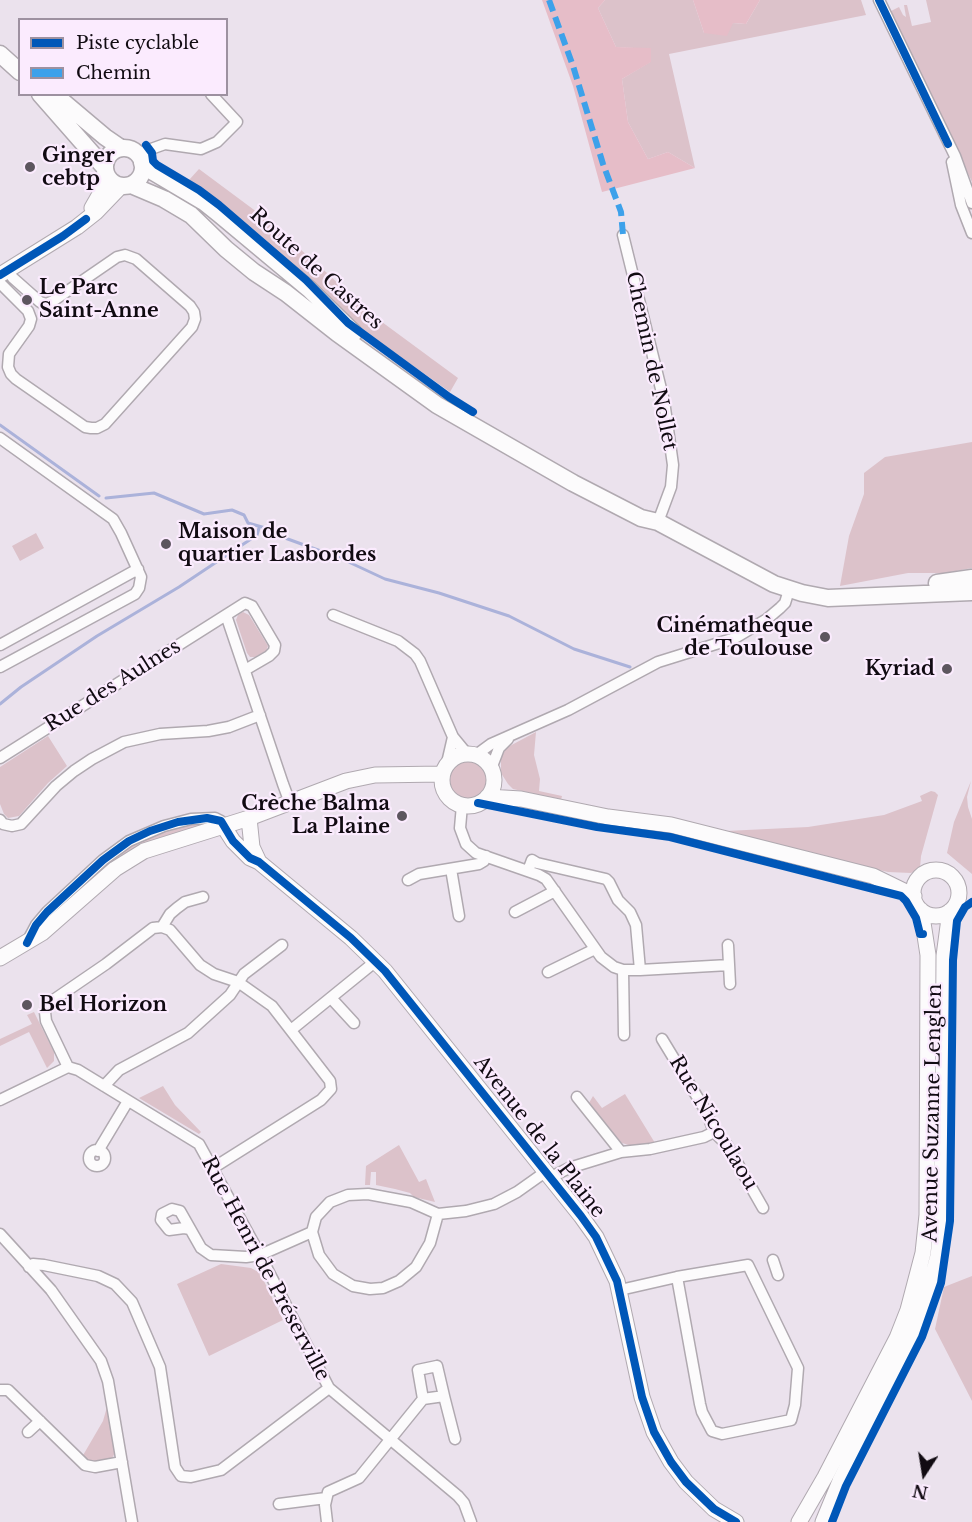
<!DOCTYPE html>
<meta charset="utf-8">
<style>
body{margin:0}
#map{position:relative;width:972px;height:1522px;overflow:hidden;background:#ebe2ed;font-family:"Libre Baskerville",serif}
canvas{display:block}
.legend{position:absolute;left:18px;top:18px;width:210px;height:78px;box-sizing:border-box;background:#fbebfe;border:2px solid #9d91a0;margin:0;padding:8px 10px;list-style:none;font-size:18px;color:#110b12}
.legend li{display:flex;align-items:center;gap:12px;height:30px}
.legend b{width:30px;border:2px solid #9d91a0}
.north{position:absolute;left:894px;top:1444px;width:60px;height:60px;-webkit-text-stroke:4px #fbebfe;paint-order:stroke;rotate:192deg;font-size:16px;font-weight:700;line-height:24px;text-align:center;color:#110b12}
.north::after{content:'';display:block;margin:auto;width:21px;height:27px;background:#110b12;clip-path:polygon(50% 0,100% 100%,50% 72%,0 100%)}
</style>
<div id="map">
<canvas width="972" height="1522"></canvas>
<ul class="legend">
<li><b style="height:8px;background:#0057b8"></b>Piste cyclable</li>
<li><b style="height:8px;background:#3da1ea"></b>Chemin</li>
</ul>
<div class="north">N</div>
</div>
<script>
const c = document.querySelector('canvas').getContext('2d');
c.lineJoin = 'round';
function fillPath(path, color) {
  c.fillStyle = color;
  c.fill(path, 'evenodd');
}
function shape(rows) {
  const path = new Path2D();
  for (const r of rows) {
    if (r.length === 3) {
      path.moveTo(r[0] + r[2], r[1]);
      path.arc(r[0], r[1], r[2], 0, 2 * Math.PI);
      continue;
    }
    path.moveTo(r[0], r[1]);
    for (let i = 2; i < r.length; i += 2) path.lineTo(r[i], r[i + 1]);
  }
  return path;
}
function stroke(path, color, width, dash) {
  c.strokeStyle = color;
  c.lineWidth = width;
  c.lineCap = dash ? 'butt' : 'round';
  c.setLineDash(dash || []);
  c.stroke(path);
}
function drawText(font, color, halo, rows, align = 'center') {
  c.font = font + ' "Libre Baskerville",serif';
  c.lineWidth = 4.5;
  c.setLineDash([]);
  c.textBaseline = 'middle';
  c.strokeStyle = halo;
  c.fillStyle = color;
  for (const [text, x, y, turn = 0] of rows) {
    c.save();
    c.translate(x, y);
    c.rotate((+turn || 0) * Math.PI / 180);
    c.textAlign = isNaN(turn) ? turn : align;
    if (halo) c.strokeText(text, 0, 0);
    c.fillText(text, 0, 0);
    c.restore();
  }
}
const green = shape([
 [605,0,693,0,704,33,733,23,746,24,760,0,861,0,866,15,669,54,695,168,668,152,648,159,628,122,622,79,650,62,651,49,616,47,598,8],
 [926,0,972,0,972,182,963,163,961,162,953,140,891,13,891,11,899,7,903,15,906,17,904,5,907,5,912,26,931,22],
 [199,169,265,218,327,273,367,311,458,378,450,392,350,321,265,243,266,241,261,236,259,237,226,208,189,180],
 [972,442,972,568,945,573,908,573,840,586,849,536,864,494,864,473,885,457],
 [36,533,44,548,20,561,12,546],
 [243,612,249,615,268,646,266,651,255,657,250,657,247,653,236,620,238,615],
 [536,732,534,755,540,779,539,791,562,796,561,800,513,789,508,784,501,773,501,758,506,748],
 [48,736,67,766,48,783,19,816,8,818,4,814,0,804,0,767],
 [467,780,21],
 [971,781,967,797,968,807,972,819,972,874,947,853,954,822],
 [931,791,935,792,938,795,921,856,920,868,911,873,888,872,870,868,726,831,808,827,884,815,922,801,920,796],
 [191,822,211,823,162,837,146,844,57,916,52,916,113,857,144,838],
 [34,1012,54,1052,54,1061,47,1068,29,1032,0,1046,0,1039,32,1024,27,1015],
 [163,1086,175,1105,201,1132,199,1134,139,1098],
 [625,1094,655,1143,632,1146,622,1143,590,1107,589,1103,593,1096,602,1108],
 [399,1145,419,1182,426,1179,435,1202,414,1197,410,1193,395,1189,376,1185,376,1172,371,1172,370,1185,365,1185,366,1166],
 [221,1264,251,1268,260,1273,283,1320,209,1356,177,1284],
 [972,1276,972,1401,935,1329,944,1287],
 [107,1407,115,1453,111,1460,91,1463,82,1457,103,1421]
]);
const forest = shape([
 [542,0,605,0,598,8,616,47,651,48,651,62,622,79,628,122,648,159,668,152,695,168,602,192,573,86],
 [693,0,760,0,746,24,733,23,727,36,704,33]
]);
const stream = shape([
 [0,425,99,496],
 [106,498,154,493,204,514,232,510,244,515,248,523,276,531,285,538,340,558,385,579,439,593,509,616,574,649,630,667],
 [0,704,21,687,97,636,179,587,257,535,259,528]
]);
const street = shape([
 [879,0,955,156,972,203],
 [137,154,165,144,201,149,217,142,237,122,211,94],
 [952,162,961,205,972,233],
 [623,235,664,401,673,465,671,487,658,522],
 [0,283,28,311,31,319,29,326,9,354,8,367,11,374,16,379,85,427,91,428,97,428,105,424,192,327,195,319,194,312,190,306,136,259,125,255,117,257,53,301,46,304,40,302,13,278,7,270],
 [0,438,113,519,121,533,141,577,139,588,135,594,0,667],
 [333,615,398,641,415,654,420,661,453,737,467,754],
 [0,645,138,569],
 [245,670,269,656,274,651,275,645,252,606,245,603,226,615,283,784,290,803],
 [476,755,491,744,568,710,658,662,735,638,767,619,780,608,785,603,789,590],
 [0,758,226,615],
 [447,763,453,737],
 [491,769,499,748,508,739],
 [462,805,460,828,466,844,476,853,539,875,546,879,601,957,614,967,623,970,640,970,729,965],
 [0,820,3,824,12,826,21,824,56,786,74,771,92,759,124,742,160,734,208,731,229,727,260,715],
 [451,869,459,916],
 [528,871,532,860,537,863,606,879,609,882,618,900,630,912,636,925,640,970],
 [408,880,419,874,479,864,484,861,486,856],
 [515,912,555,891],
 [162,927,170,914,177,908,185,902,203,897],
 [27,942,36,925,47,912,103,860,129,841,164,826,191,819,215,818,221,821,224,827],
 [728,945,730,984],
 [623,970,624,1035],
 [548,972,595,949],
 [331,998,354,1023],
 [291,1030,376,961],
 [662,1039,707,1113,714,1132,727,1145,763,1208],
 [68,1067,46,1021,45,1012,49,1003,106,964,153,928,162,927,170,930,200,965,214,974,238,982,272,1006,330,1081,331,1089,321,1100,213,1168],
 [104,1086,119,1070,188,1033,230,995,244,974,282,945],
 [577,1097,621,1152],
 [0,1100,68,1067,78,1070,199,1144,260,1255,329,1388,458,1496,464,1503,471,1522],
 [97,1158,8],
 [98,1151,128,1101],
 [368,1194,411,1202,438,1214,430,1243,416,1267,399,1281,383,1288,370,1289,353,1286,333,1274,319,1255,312,1232,316,1217,330,1202,348,1195,368,1194],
 [438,1214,466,1211,494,1204,517,1192,541,1175,555,1175,569,1168,621,1152,650,1149,704,1137,714,1132],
 [190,1229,184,1228,169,1230,161,1220,162,1214,172,1209,180,1211,201,1248,211,1255,246,1257,260,1255,312,1232],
 [0,1234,51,1290,101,1361,108,1381,132,1522],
 [773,1260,778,1275],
 [29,1267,33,1264,44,1265,98,1276,115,1284,132,1302,160,1367,175,1467,181,1476,191,1477,221,1470,329,1388],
 [620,1290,677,1277,748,1265,798,1368,795,1405,791,1420,722,1434,712,1431,702,1412,700,1404,677,1277],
 [437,1366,444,1396,423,1399,418,1370,437,1366],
 [0,1390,8,1390,85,1465,95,1467,122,1462],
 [444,1396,455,1439],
 [28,1432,40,1421],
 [279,1504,326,1498],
 [327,1522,325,1505,328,1492,359,1478,423,1399]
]);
const secondary = shape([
 [92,208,100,194,105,172],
 [0,275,77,227,96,212,121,186],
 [468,780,26],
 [487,797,521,799,608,817,671,825,873,876,914,896],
 [249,818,252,847,259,862],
 [224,827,233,841,250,858,259,862,351,938,385,971,581,1216,596,1237,617,1281,642,1397,654,1432,671,1462,686,1482,714,1509,736,1522],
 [936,893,23],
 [0,958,42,933,115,869,144,851,249,818,346,781,375,775,442,774],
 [799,1522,825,1477,897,1338,908,1310,923,1253,927,1215,928,955,921,910],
 [823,1522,840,1481,911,1342,922,1313,938,1256,942,1222,944,956,950,911]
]);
const primary = shape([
 [0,54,20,72],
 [40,94,104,167],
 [54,94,105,137,121,148],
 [124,167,19],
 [142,163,150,170,204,202,219,214,309,289,354,333],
 [131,185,164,199,191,215,226,249,254,272,286,293,337,333,437,405,573,483,641,518,658,522,774,584,802,593,828,598,972,592],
 [937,583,972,578]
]);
const quiet = shape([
 [549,0,573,66,603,164,621,212,623,235]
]);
const cycleway = shape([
 [879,0,948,144],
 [146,145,152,153,153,161,157,165,199,190,219,205,306,280,348,323,449,397,473,412],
 [0,275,63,236,86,219],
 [478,803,597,827,670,837,901,896,906,901,916,918,920,934,923,934],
 [27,943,36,925,47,912,103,860,129,841,150,831,178,822,207,818,221,821,233,841,250,858,259,862,351,938,385,971,581,1216,596,1237,617,1281,642,1397,654,1432,671,1462,686,1482,714,1509,736,1522],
 [832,1522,846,1486,922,1337,941,1283,950,1221,953,960,957,921,965,907,972,902]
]);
const markers = [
 [30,167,6,"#5d565f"],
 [27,300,6,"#5d565f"],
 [166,544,6,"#5d565f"],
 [825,637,6,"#5d565f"],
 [947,669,6,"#5d565f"],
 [402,816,6,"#5d565f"],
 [27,1005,6,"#5d565f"]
];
const poiNames = [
 ["Ginger",42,156],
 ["cebtp",42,179],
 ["Le Parc",39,288],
 ["Saint-Anne",39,311],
 ["Maison de",178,532],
 ["quartier Lasbordes",178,555],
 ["Cinémathèque",813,626,"right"],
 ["de Toulouse",813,649,"right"],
 ["Kyriad",935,669,"right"],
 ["Crèche Balma",390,804,"right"],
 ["La Plaine",390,827,"right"],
 ["Bel Horizon",39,1005]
];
const streetNames = [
 ["Route de Castres",316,269,42],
 ["Chemin de Nollet",651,361,78],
 ["Rue des Aulnes",113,686,-32],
 ["Avenue Suzanne Lenglen",933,1113,-89],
 ["Rue Nicoulaou",713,1123,59],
 ["Avenue de la Plaine",539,1137,52],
 ["Rue Henri de Préserville",265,1269,62]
];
fillPath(green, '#dcc2ca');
fillPath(forest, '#e6bdc8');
stroke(stream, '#abb2da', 3);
stroke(street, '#b0a9b0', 13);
stroke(secondary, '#b0a9b0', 17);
stroke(primary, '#b0a9b0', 19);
stroke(street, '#fcfbfc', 10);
stroke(secondary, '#fcfbfc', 15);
stroke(primary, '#fcfbfc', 16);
stroke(quiet, '#3da1ea', 6, [12, 6]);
stroke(cycleway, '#0057b8', 8);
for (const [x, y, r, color] of markers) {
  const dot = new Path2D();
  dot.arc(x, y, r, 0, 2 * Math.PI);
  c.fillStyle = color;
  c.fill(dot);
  stroke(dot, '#fbebfe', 2);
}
drawText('bold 20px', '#110b12', '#fbebfe', poiNames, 'left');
drawText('20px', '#110b12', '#fbebfe', streetNames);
</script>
